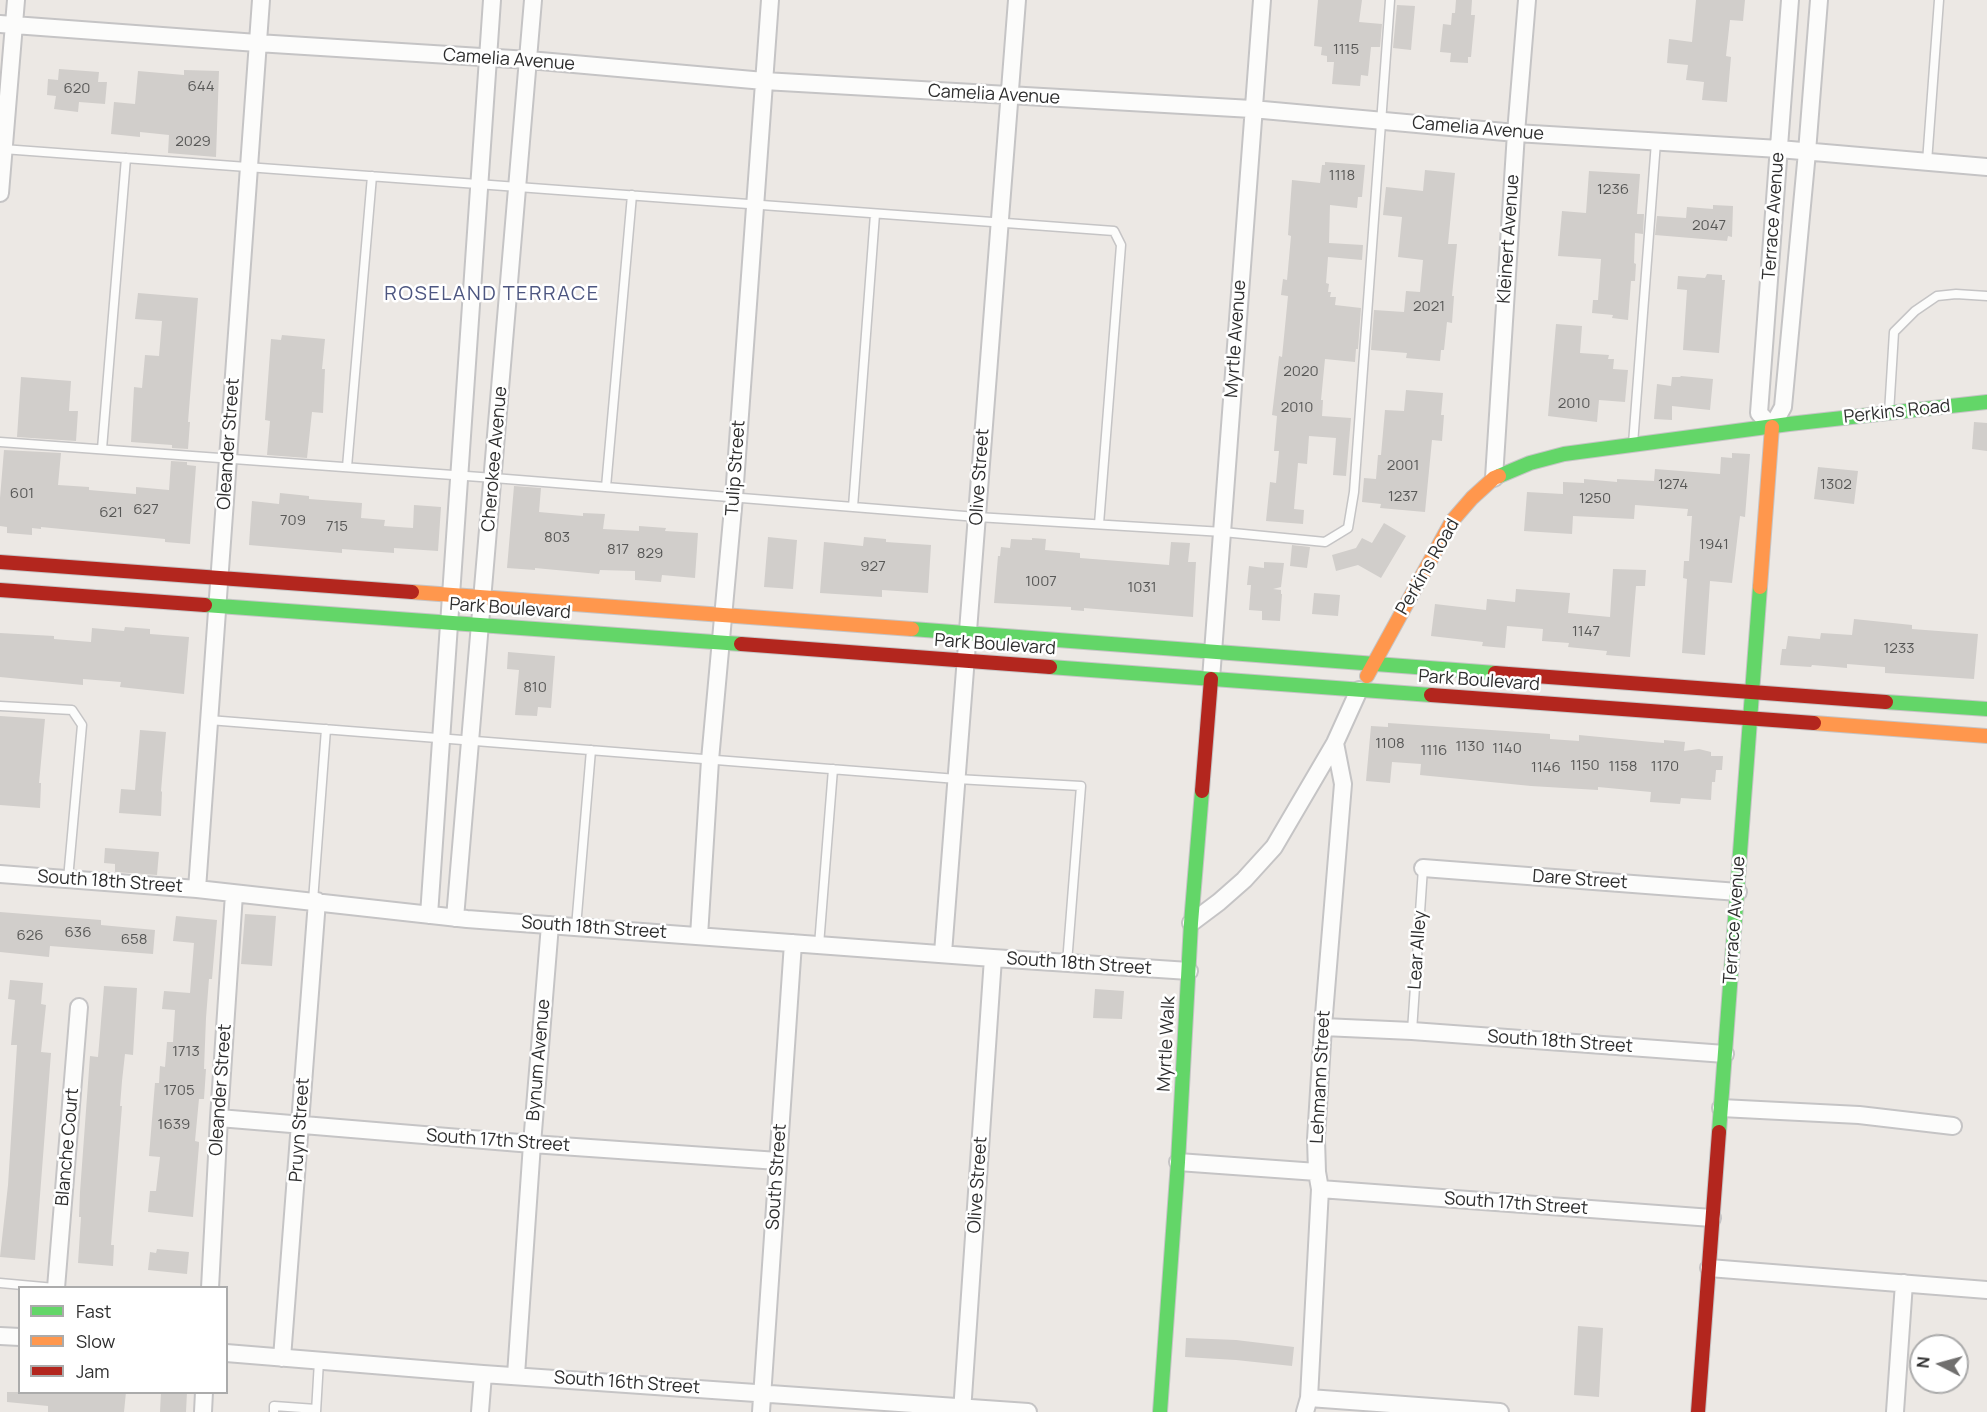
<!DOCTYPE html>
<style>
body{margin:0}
#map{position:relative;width:1987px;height:1412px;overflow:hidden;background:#ece8e4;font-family:Manrope,sans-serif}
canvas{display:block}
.legend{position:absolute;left:18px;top:1286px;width:210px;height:108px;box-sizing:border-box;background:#fff;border:2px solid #ababab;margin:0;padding:8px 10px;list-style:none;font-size:18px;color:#2e2e2e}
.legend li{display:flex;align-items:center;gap:12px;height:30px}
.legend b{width:30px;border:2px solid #ababab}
.north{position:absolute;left:1909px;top:1334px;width:60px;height:60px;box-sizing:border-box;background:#fff;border:2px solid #ababab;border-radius:50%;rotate:276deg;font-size:16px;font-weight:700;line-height:24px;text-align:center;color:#2e2e2e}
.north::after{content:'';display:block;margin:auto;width:21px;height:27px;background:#706f6e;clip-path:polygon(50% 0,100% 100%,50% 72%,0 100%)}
</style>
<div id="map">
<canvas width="1987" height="1412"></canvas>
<ul class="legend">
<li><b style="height:8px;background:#63d668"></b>Fast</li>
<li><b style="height:8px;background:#ff974d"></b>Slow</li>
<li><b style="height:8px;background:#b3261e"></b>Jam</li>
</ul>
<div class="north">N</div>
</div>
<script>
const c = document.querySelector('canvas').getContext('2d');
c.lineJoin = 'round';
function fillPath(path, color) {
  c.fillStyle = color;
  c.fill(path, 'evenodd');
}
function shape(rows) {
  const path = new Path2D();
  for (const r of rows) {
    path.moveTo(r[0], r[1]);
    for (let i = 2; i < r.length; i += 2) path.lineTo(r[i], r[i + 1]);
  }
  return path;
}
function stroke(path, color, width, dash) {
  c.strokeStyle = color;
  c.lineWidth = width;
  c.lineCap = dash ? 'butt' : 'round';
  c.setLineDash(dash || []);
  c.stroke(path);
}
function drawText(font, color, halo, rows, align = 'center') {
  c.font = font + ' Manrope,sans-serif';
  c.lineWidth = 5;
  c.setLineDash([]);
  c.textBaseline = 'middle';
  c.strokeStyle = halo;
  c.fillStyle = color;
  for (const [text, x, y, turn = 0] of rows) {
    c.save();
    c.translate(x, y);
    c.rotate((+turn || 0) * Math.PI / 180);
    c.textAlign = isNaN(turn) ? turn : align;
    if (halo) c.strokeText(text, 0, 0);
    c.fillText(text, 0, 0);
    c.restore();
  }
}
const building = shape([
 [1318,0,1362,0,1359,22,1382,24,1380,47,1371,47,1368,76,1361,75,1360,86,1332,84,1334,62,1327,62,1327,56,1321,55,1322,47,1314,46],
 [1456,0,1472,0,1471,15,1475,15,1471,57,1468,57,1468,63,1450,62,1451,53,1440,52,1443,24,1451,25,1452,13,1455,13],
 [1696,0,1745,0,1743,21,1730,20,1726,56,1731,57,1727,102,1702,100,1704,82,1686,80,1688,65,1667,63,1669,39,1692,42],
 [1397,5,1415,6,1411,50,1393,48],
 [59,69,99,72,98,82,107,82,105,104,79,102,78,112,54,109,56,96,47,95,48,79,58,80],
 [184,70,219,71,216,157,168,153,169,135,140,132,140,137,111,134,114,102,135,104,138,71,184,75],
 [1325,162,1365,165,1362,197,1358,197,1357,208,1330,205,1329,243,1363,245,1362,260,1328,257,1326,283,1329,284,1328,292,1331,292,1330,297,1336,297,1335,305,1361,308,1358,349,1356,349,1355,362,1325,359,1321,400,1323,400,1322,416,1351,418,1346,476,1333,475,1336,438,1309,436,1307,464,1298,463,1294,509,1304,510,1303,524,1266,521,1270,482,1276,483,1279,451,1274,451,1277,416,1272,415,1279,356,1282,357,1288,296,1281,295,1283,279,1287,280,1291,236,1288,235,1292,180,1320,183,1322,165,1325,165],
 [1425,170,1455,173,1448,244,1457,244,1452,296,1454,296,1452,323,1447,322,1444,350,1441,350,1440,361,1406,358,1407,353,1371,350,1374,310,1404,312,1406,291,1420,292,1423,260,1398,257,1402,217,1383,215,1386,187,1423,191],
 [1589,171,1640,174,1637,214,1644,214,1643,234,1635,233,1634,263,1636,264,1635,281,1631,281,1628,320,1612,318,1613,315,1592,313,1593,300,1598,300,1601,259,1558,256,1562,211,1586,213],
 [1713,205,1733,206,1732,237,1728,236,1727,241,1655,235,1657,216,1686,218,1687,207,1713,209],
 [1707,274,1722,275,1722,280,1725,280,1719,353,1683,350,1687,290,1677,289,1678,276,1705,278],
 [138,293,198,298,188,422,190,422,188,449,172,448,172,445,131,442,134,387,142,388,145,355,159,356,162,321,135,319],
 [1556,324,1582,326,1580,353,1609,355,1608,359,1614,359,1613,369,1628,370,1625,402,1599,400,1597,422,1548,416],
 [282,335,325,339,322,369,325,369,323,413,312,412,307,458,267,455,270,421,265,420,271,339,281,340],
 [1681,376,1713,379,1710,410,1672,406,1672,420,1654,419,1657,384,1671,386,1672,377,1680,377],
 [21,377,71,381,69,411,78,411,76,441,17,437],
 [1406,390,1443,393,1441,415,1444,415,1442,441,1432,440,1425,512,1380,508,1381,504,1362,502,1364,478,1376,479,1378,455,1381,455,1385,410,1404,411],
 [1974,422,1987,423,1987,451,1972,449],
 [4,450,61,453,58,485,89,487,89,490,136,494,136,487,169,490,171,461,187,462,187,465,196,466,190,544,165,542,165,539,41,527,41,529,32,528,32,535,7,533,7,527,0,526,0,498],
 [1732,453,1750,454,1745,517,1740,516,1732,583,1710,581,1705,655,1682,653,1687,579,1683,578,1684,561,1689,561,1692,516,1687,516,1688,509,1635,505,1634,519,1573,516,1572,534,1524,531,1527,492,1563,494,1563,482,1584,483,1584,479,1617,482,1617,479,1654,481,1655,469,1720,474,1721,457,1732,458],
 [1818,467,1858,471,1854,504,1814,499],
 [514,486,541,488,539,512,583,516,583,513,605,514,603,529,639,531,639,526,666,528,665,531,698,533,695,578,662,575,661,582,635,580,635,571,600,570,599,574,535,568,535,570,507,568],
 [280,493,309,496,309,499,362,503,361,518,385,520,384,526,413,528,414,505,441,507,438,551,394,548,394,553,342,549,342,553,249,545,252,501,279,504],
 [1384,523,1406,536,1381,578,1358,565,1336,571,1332,555,1356,548,1362,538,1372,543],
 [768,537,797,540,793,589,764,587],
 [864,537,886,539,886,542,931,545,928,593,882,590,882,597,820,593,824,542,863,546],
 [1032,538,1046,539,1045,550,1080,553,1080,558,1169,565,1171,542,1190,543,1188,562,1196,562,1193,617,1084,608,1084,611,1071,610,1071,607,994,603,998,556,1000,556,1001,547,1010,548,1011,539,1032,540],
 [1292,545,1310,547,1307,568,1290,566],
 [1264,562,1284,563,1281,587,1273,589,1281,590,1281,594,1282,594,1280,621,1262,620,1262,611,1249,610,1251,585,1247,585,1249,566,1264,568],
 [1613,569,1646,570,1645,586,1636,586,1630,657,1606,655,1607,651,1568,647,1569,643,1542,641,1543,629,1507,626,1505,648,1482,646,1483,642,1431,636,1435,604,1486,610,1487,599,1515,602,1516,589,1570,593,1568,613,1610,617],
 [1314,593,1340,595,1338,616,1312,614],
 [1854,619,1912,625,1912,629,1978,634,1974,679,1885,673,1885,667,1847,664,1847,668,1812,665,1811,667,1780,665,1782,649,1786,649,1788,636,1820,639,1821,633,1852,635],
 [125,627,150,629,150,634,189,637,184,694,120,687,121,682,83,679,83,685,0,677,0,633,54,636,54,639,91,642,92,628,124,631],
 [508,652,555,656,551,708,538,707,537,716,515,715,519,670,507,669],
 [0,716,45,719,39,783,41,783,40,808,0,805],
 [1388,723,1550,734,1550,739,1579,741,1579,735,1652,742,1664,743,1664,740,1685,742,1684,751,1699,749,1711,752,1711,756,1723,756,1722,770,1716,770,1715,782,1712,782,1711,800,1681,798,1680,804,1650,802,1651,792,1598,787,1598,790,1531,786,1420,775,1421,764,1392,762,1390,783,1366,781,1371,726,1388,727],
 [140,730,166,732,161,791,162,792,161,816,119,813,121,789,135,790],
 [105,848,159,852,157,875,115,872,115,864,104,863],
 [0,912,101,920,101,925,155,930,153,954,50,946,49,957,0,952],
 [245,914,276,916,272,966,241,964],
 [176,916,217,920,212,979,209,979,206,1018,204,1069,206,1069,204,1099,199,1099,195,1141,199,1142,199,1145,193,1217,148,1212,150,1191,156,1191,160,1157,149,1156,155,1083,159,1083,160,1066,165,1067,167,1042,173,1042,175,1010,162,1009,164,991,190,993,194,943,173,941],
 [10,980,43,983,41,1004,46,1005,41,1052,51,1053,35,1260,0,1257,8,1185,17,1045,11,1045,15,1000,8,999],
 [104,986,137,988,133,1055,125,1054,122,1081,120,1106,122,1106,111,1245,114,1245,113,1266,78,1263,81,1217,79,1217,80,1192,90,1056,98,1057],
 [1095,989,1124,991,1122,1019,1093,1018],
 [157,1249,189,1252,187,1274,148,1270,150,1252,156,1253],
 [1578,1326,1603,1328,1599,1397,1574,1395],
 [1186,1338,1236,1340,1294,1347,1292,1366,1236,1360,1185,1357],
 [7,1392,126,1392,124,1412,48,1412,48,1406,7,1402],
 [161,1392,187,1392,186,1412,160,1412]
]);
const lane = shape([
 [3,149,1114,231,1121,245,1099,524],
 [1927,162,1939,0],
 [1889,413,1894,332,1915,311,1937,296,1956,294,1987,296],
 [0,442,494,478,977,517,1223,532,1325,542,1348,528,1354,492,1390,0],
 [1633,444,1656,142],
 [102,449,126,158],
 [347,467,372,176],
 [606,487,632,195],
 [853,507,875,214],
 [0,706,72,710,82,725,68,879],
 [209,720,957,779,1081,786,1067,963],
 [313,901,326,729],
 [576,927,591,750],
 [819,945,833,769],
 [1412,1031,1423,868],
 [0,1283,55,1288],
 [274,1412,274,1406,316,1409],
 [316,1412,319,1361]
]);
const street = shape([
 [1790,0,1759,413,1772,427,1783,407,1807,152,1819,0],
 [0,24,257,43,529,60,764,81,1252,109,1516,133,1779,149,1987,167],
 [0,193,16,0],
 [1494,478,1516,133,1527,0],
 [1211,679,1262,0],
 [1423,868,1738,892],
 [0,874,197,889,467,919,993,958,1189,971],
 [197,889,261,0],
 [429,915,492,0],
 [455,918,533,0],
 [1191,923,1219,902,1244,880,1274,847,1335,743,1359,690],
 [699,936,710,760,734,497,770,0],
 [943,953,1017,0],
 [1323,1027,1412,1031,1725,1054],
 [1721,1108,1859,1115,1953,1126],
 [219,1118,532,1144,778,1161],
 [1178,1162,1317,1172],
 [1320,1189,1712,1218],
 [1709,1268,1987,1290],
 [56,1288,79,1007],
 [210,1288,219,1118,234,894],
 [0,1336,20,1337],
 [226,1353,483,1374,1028,1412],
 [282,1358,317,901],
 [516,1375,532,1144,550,925],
 [1309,1398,1500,1412],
 [203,1412,204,1392],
 [480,1412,483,1374],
 [761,1412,793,943],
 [962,1412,993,958],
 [1305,1412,1309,1398,1320,1189,1317,1172,1316,1139,1323,1027,1343,784,1335,743],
 [1895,1412,1904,1283]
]);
const fast = shape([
 [1499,476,1530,463,1564,454,1789,424,1987,402],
 [205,605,741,644],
 [912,629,1495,673],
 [1050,667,1431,695],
 [1886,702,1987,709],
 [1719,1132,1760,587],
 [1160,1412,1178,1162,1191,923,1202,791]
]);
const slow = shape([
 [1760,587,1772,427],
 [412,592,912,629],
 [1367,676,1452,521,1472,498,1494,478,1499,476],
 [1814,723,1987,736]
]);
const jam = shape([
 [0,562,412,592],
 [0,590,205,605],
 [741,644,1050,667],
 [1495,673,1886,702],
 [1431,695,1814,723],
 [1202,791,1211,679],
 [1698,1412,1719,1132]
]);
const numberNames = [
 ["1115",1346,50],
 ["644",201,87],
 ["620",77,89],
 ["2029",193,142],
 ["1118",1342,176],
 ["1236",1613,190],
 ["2047",1709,226],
 ["2021",1429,307],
 ["2020",1301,372],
 ["2010",1574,404],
 ["2010",1297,408],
 ["2001",1403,466],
 ["1274",1673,485],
 ["1302",1836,485],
 ["601",22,494],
 ["1237",1403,497],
 ["1250",1595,499],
 ["627",146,510],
 ["621",111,513],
 ["709",293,521],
 ["715",337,527],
 ["803",557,538],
 ["1941",1714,545],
 ["817",618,550],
 ["829",650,554],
 ["927",873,567],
 ["1007",1041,582],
 ["1031",1142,588],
 ["1147",1586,632],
 ["1233",1899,649],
 ["810",535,688],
 ["1108",1390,744],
 ["1130",1470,747],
 ["1140",1507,749],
 ["1116",1434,751],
 ["1150",1585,766],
 ["1158",1623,767],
 ["1170",1665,767],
 ["1146",1546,768],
 ["636",78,933],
 ["626",30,936],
 ["658",134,940],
 ["1713",186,1052],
 ["1705",179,1091],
 ["1639",174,1125]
];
const streetNames = [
 ["Camelia Avenue",509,60,4],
 ["Camelia Avenue",994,95,3],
 ["Camelia Avenue",1478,129,5],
 ["Terrace Avenue",1774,216,-86],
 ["Kleinert Avenue",1509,239,-86],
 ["Myrtle Avenue",1236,339,-86],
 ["Perkins Road",1897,412,-6],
 ["Oleander Street",229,444,-86],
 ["Cherokee Avenue",495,459,-85],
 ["Tulip Street",736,468,-86],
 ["Olive Street",980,477,-86],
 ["Perkins Road",1428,567,-60],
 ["Park Boulevard",510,609,4],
 ["Park Boulevard",995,645,4],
 ["Park Boulevard",1479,681,4],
 ["Dare Street",1580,880,4],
 ["South 18th Street",110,882,4],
 ["Terrace Avenue",1735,920,-86],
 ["South 18th Street",594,928,4],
 ["Lear Alley",1418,950,-86],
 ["South 18th Street",1079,964,4],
 ["South 18th Street",1560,1042,4],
 ["Myrtle Walk",1167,1044,-87],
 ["Bynum Avenue",539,1060,-85],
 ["Lehmann Street",1321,1077,-87],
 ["Oleander Street",221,1090,-86],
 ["Pruyn Street",300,1130,-86],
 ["South 17th Street",498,1141,4],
 ["Blanche Court",68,1147,-85],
 ["South Street",777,1177,-86],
 ["Olive Street",978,1185,-86],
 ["South 17th Street",1516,1204,4],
 ["South 16th Street",627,1383,4]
];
const neighbourhoodNames = [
 ["ROSELAND TERRACE",492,294]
];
fillPath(building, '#d1cecb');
stroke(lane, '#c5c4c5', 11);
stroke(street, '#c5c4c5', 20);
stroke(fast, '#c5c4c5', 16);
stroke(slow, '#c5c4c5', 16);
stroke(jam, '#c5c4c5', 16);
stroke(lane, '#fcfcfb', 8);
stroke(street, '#fcfcfb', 16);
stroke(fast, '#63d668', 14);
stroke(slow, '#ff974d', 14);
stroke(jam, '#b3261e', 14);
drawText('15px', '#585857', null, numberNames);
drawText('18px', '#2e2e2e', '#fff', streetNames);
c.letterSpacing = '1.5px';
drawText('20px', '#4d5680', '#fff', neighbourhoodNames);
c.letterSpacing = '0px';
</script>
